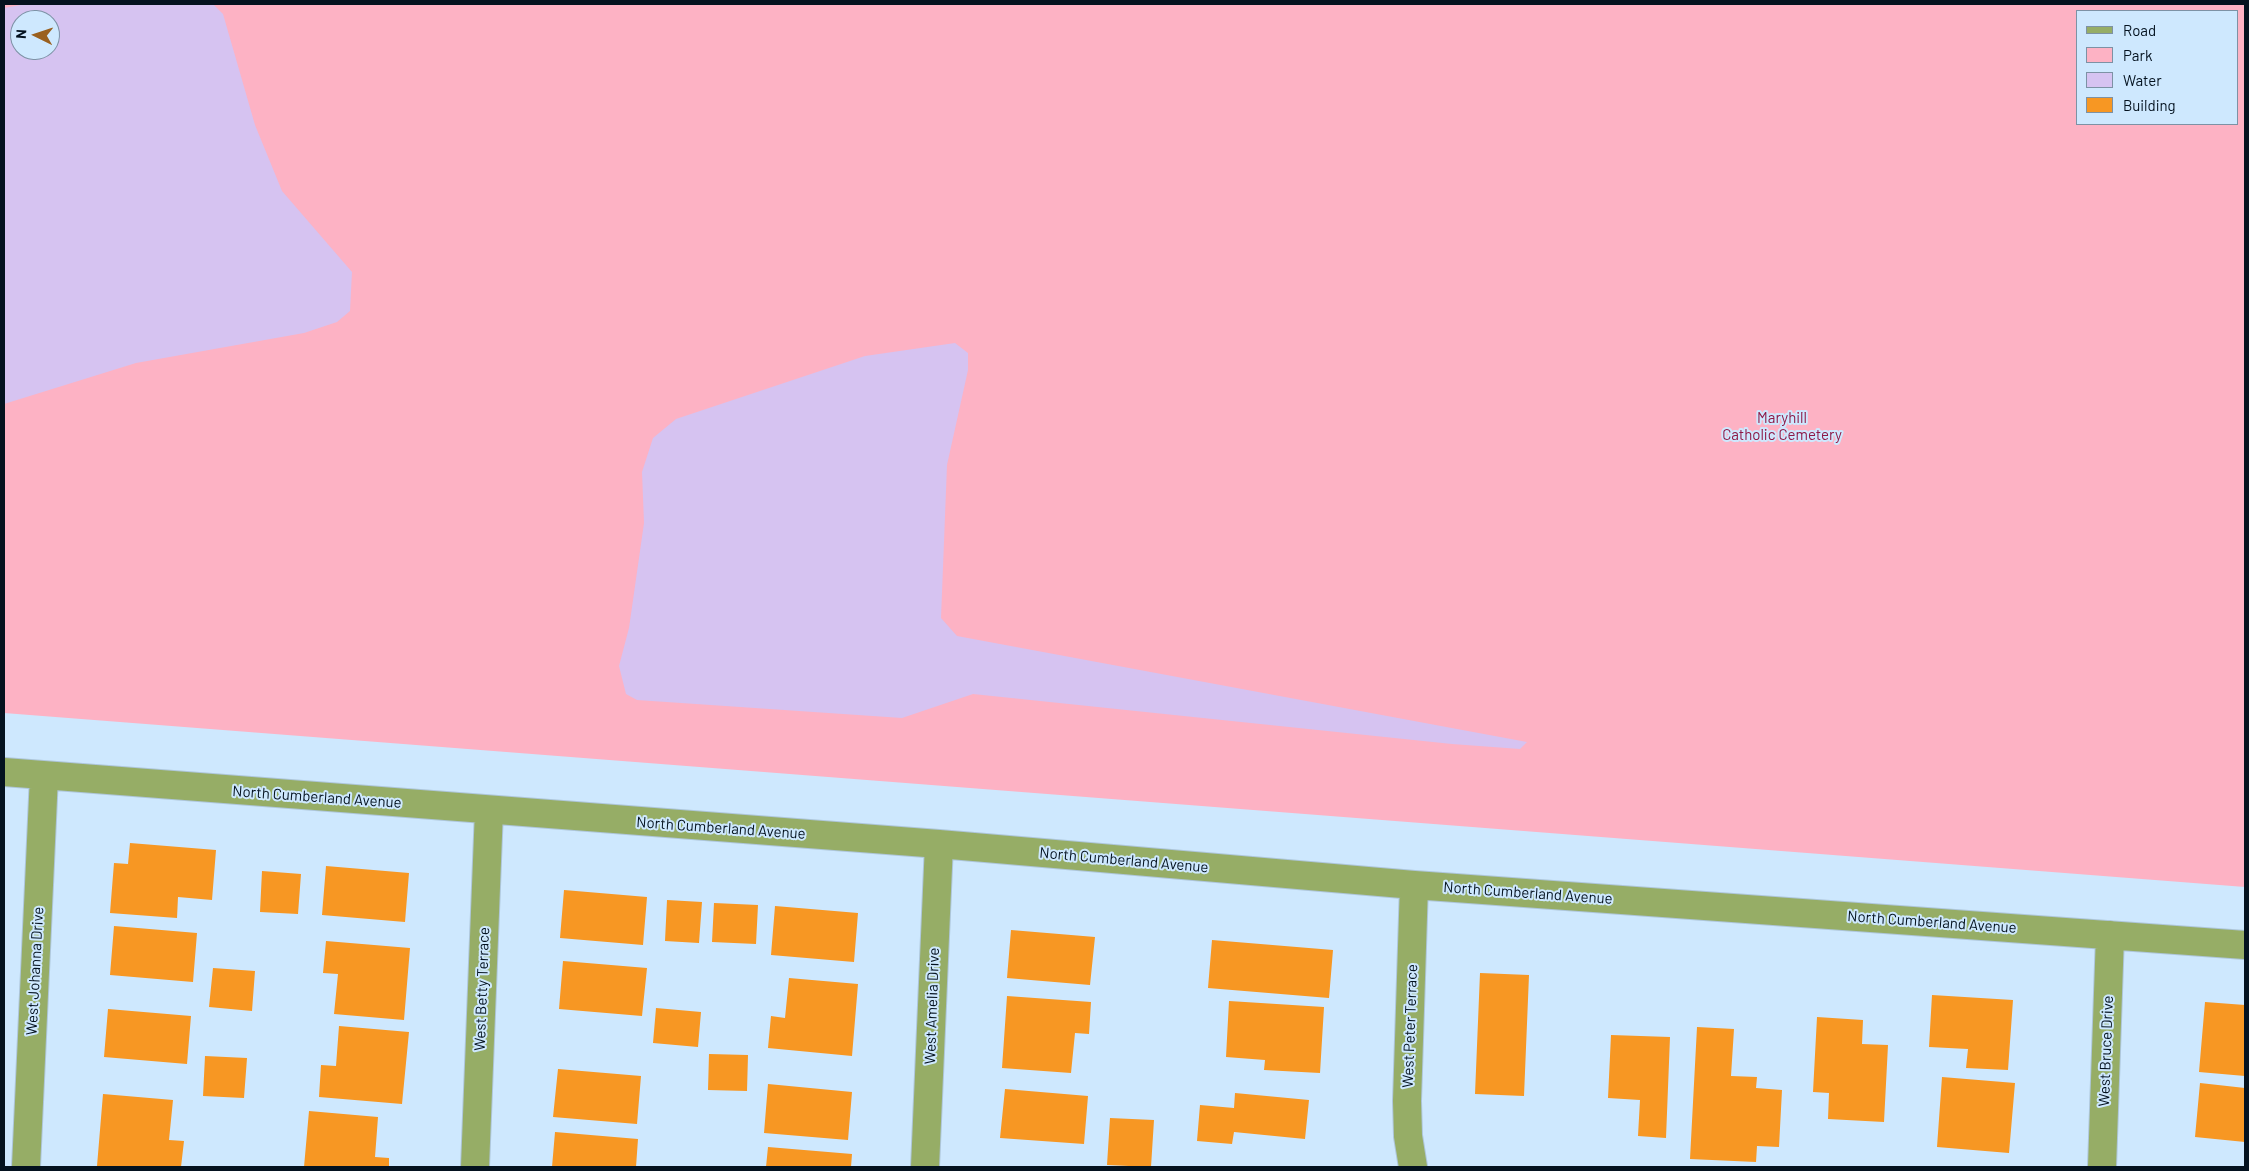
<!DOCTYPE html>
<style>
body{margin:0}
#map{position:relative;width:2249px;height:1171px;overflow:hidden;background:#cee8fe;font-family:Barlow,sans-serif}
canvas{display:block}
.frame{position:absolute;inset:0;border:5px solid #04121f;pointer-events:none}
.legend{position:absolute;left:2076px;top:10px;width:162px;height:115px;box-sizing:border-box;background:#cee8fe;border:1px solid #7d92a5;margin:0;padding:6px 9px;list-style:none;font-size:15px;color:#04121f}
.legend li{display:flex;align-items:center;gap:10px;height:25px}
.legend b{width:25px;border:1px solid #7d92a5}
.north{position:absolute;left:10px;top:10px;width:50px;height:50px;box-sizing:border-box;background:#cee8fe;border:1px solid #7d92a5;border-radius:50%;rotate:274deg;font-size:14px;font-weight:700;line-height:20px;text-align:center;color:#04121f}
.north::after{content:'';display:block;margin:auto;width:18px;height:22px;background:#9a601f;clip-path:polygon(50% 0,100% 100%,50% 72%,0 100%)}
</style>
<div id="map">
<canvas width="2249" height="1171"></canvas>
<div class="frame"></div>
<ul class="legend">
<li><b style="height:6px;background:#96ad66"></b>Road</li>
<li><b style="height:14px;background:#fdb2c4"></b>Park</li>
<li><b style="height:14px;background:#d6c3f1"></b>Water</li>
<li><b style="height:14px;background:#f79723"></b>Building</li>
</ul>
<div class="north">N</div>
</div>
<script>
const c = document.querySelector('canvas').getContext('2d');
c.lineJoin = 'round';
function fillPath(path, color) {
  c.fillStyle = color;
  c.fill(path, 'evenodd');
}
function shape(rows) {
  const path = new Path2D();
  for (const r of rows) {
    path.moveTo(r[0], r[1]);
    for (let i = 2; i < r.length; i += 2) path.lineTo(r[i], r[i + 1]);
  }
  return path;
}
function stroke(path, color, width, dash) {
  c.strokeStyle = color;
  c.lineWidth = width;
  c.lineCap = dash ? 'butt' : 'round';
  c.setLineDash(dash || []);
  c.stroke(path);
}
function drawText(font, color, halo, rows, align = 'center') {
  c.font = font + ' Barlow,sans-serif';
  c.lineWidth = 4;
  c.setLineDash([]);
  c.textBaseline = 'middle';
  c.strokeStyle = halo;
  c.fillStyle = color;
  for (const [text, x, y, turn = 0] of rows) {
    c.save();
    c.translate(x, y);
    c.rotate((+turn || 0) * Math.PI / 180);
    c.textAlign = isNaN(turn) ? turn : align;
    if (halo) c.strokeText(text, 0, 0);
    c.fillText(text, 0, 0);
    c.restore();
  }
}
const green = shape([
 [4,4,2245,4,2245,887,4,713],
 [2078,11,2238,11,2238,124,2078,124],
 [20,20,50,20,50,50,20,50]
]);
const water = shape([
 [26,4,213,4,223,14,255,125,282,191,352,272,350,311,337,322,304,333,136,363,4,404,4,8],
 [20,20,50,20,50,50,20,50],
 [955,343,968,353,968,370,947,465,941,618,957,636,1527,742,1520,749,1452,744,973,694,902,718,637,700,626,694,619,666,629,628,644,523,642,472,653,438,676,419,865,356]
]);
const building = shape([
 [130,843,216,850,212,900,178,897,177,918,110,913,114,863,128,864],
 [326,866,409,873,405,922,322,915],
 [262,871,301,874,298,914,260,912],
 [564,890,647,897,643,945,560,938],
 [667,900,702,902,699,943,665,941],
 [714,903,758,905,756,944,712,942],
 [775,906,858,913,854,962,771,955],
 [114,926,197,933,193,982,110,975],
 [1011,930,1095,937,1090,985,1007,978],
 [1212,940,1333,950,1329,998,1208,988],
 [326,941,410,948,404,1020,334,1014,338,974,323,973],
 [563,961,647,968,642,1016,559,1009],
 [213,968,255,971,252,1011,209,1007],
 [1480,973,1529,975,1524,1096,1475,1094],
 [789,978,858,984,852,1056,768,1048,771,1016,785,1018],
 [1932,995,2013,1000,2008,1070,1966,1068,1968,1049,1929,1047],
 [1007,996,1091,1002,1089,1034,1075,1033,1071,1073,1002,1068],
 [1229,1001,1324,1007,1320,1073,1264,1070,1265,1060,1226,1057],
 [2205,1002,2245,1005,2245,1076,2199,1072],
 [656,1008,701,1012,698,1047,653,1043],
 [108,1009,191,1016,187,1064,104,1057],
 [1817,1017,1863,1020,1862,1044,1888,1045,1884,1122,1828,1119,1829,1093,1813,1092],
 [339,1026,409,1032,402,1104,319,1097,321,1065,336,1066],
 [1697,1027,1734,1029,1731,1076,1757,1077,1756,1088,1782,1090,1779,1147,1757,1146,1756,1162,1690,1159],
 [1611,1035,1670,1037,1666,1138,1638,1136,1640,1100,1608,1098],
 [709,1054,748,1055,747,1091,708,1090],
 [205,1056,247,1058,244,1098,203,1096],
 [558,1069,641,1076,637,1124,553,1117],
 [1942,1077,2015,1083,2009,1153,1937,1147],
 [2200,1083,2245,1088,2245,1142,2195,1137],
 [768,1084,852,1092,848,1140,764,1133],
 [1005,1089,1088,1096,1084,1144,1000,1138],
 [1235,1093,1309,1100,1305,1139,1234,1132,1232,1144,1197,1141,1200,1105,1234,1108],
 [103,1094,173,1100,169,1140,184,1141,181,1167,97,1166],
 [309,1111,378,1117,375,1157,389,1158,389,1167,304,1167],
 [1110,1118,1154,1120,1151,1167,1107,1165],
 [555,1132,638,1139,636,1167,552,1167],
 [768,1147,852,1154,851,1167,766,1167]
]);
const street = shape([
 [4,772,939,844,1414,885,2245,945],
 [26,1167,44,776],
 [475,1167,489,810],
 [925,1167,939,844],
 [1413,1167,1408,1136,1407,1101,1414,885],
 [2102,1167,2110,935]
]);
const parkNames = [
 ["Maryhill",1782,418],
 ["Catholic Cemetery",1782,435]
];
const streetNames = [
 ["North Cumberland Avenue",317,797,4],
 ["North Cumberland Avenue",721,828,4],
 ["North Cumberland Avenue",1124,860,5],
 ["North Cumberland Avenue",1528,893,4],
 ["North Cumberland Avenue",1932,922,4],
 ["West Johanna Drive",35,971,-87],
 ["West Betty Terrace",482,989,-88],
 ["West Amelia Drive",932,1006,-88],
 ["West Peter Terrace",1410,1026,-88],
 ["West Bruce Drive",2106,1051,-88]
];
fillPath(green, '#fdb2c4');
fillPath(water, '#d6c3f1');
fillPath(building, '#f79723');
stroke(street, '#aec6da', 30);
stroke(street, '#96ad66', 28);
drawText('15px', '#8e1846', '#cee8fe', parkNames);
drawText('15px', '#04121f', '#cee8fe', streetNames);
</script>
